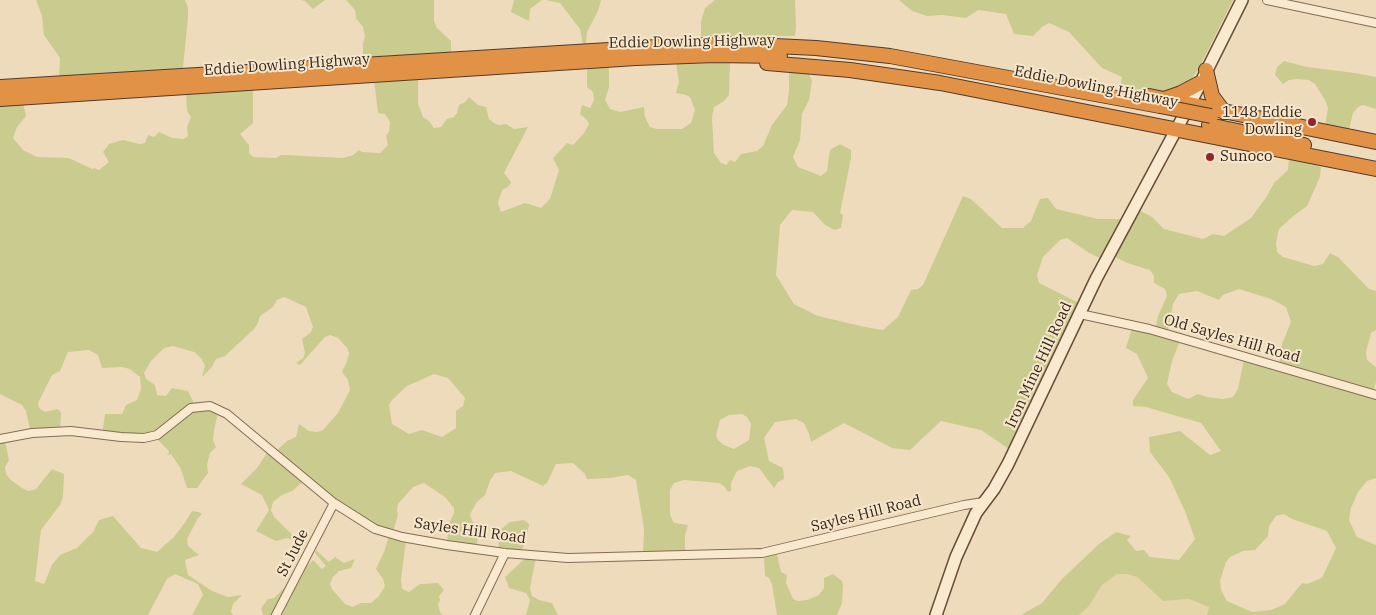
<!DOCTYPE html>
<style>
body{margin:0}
canvas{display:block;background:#eedbbb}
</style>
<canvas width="1376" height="615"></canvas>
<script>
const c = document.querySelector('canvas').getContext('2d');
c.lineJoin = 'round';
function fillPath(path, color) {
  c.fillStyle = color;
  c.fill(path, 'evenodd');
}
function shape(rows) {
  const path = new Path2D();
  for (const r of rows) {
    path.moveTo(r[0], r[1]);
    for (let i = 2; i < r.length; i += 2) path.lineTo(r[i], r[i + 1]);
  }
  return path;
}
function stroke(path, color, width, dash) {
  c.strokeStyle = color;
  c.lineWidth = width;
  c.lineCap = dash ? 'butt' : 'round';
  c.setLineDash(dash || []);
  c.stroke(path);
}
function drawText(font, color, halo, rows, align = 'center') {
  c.font = font + ' "IBM Plex Serif",serif';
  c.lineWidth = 4;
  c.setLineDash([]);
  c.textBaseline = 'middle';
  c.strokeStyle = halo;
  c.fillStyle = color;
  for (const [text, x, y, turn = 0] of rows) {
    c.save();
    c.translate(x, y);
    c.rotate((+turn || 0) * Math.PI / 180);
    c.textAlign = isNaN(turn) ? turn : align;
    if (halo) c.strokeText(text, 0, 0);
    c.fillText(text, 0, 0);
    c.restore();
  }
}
const farmland = shape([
 [1117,574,1127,574,1137,577,1163,601,1189,599,1209,607,1207,615,1079,615,1089,606,1102,585]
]);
const green = shape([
 [36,0,185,0,188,7,188,18,183,68,59,76,60,58,44,35,42,16],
 [301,0,325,0,313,9,305,1],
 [346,0,434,0,434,21,437,28,451,41,451,52,363,57,363,44,365,36,363,27,356,18,355,10],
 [514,0,542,0,530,9,529,21,511,12],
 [546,0,601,0,598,11,587,32,586,45,583,45,580,29,560,3],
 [715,0,795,0,796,28,795,36,701,36,701,22,705,8],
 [899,0,1233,0,1199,68,1191,80,1182,88,1173,93,1152,94,1120,88,1122,77,1102,68,1069,32,1049,23,1042,27,1033,36,1014,34,1006,14,978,10,966,18,942,15,927,16,912,11],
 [677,61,730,62,729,95,724,101,714,107,712,118,714,153,721,163,726,165,730,160,735,162,741,154,757,151,763,146,772,125,787,105,789,90,789,69,805,65,812,81,809,100,802,114,800,140,793,157,798,167,821,176,827,171,830,150,840,144,851,150,851,158,840,213,843,215,841,228,834,230,824,224,813,212,792,210,780,225,776,275,794,304,818,316,865,327,883,330,898,317,911,290,918,289,923,285,963,196,971,199,1002,228,1023,228,1031,221,1040,199,1048,198,1056,209,1098,219,1126,219,1137,209,1152,217,1164,229,1203,239,1213,234,1224,236,1251,218,1267,196,1274,183,1288,170,1289,157,1321,167,1320,177,1307,206,1291,218,1279,229,1276,243,1277,252,1283,257,1314,266,1323,264,1330,253,1338,257,1369,289,1376,291,1376,330,1371,333,1366,352,1367,360,1376,367,1376,382,1373,392,1376,394,1376,478,1367,481,1358,492,1351,508,1349,520,1357,537,1376,545,1376,615,1207,615,1209,607,1189,599,1163,601,1137,577,1127,574,1117,574,1102,585,1089,606,1079,615,1021,615,1042,603,1062,579,1099,544,1116,532,1131,536,1127,540,1136,551,1144,550,1150,557,1179,560,1195,539,1185,511,1169,477,1150,452,1149,437,1180,431,1210,455,1221,451,1201,423,1146,407,1133,406,1133,400,1148,378,1137,354,1126,348,1132,328,1155,330,1158,316,1167,296,1165,289,1154,283,1154,276,1150,270,1127,263,1112,255,1106,261,1089,253,1067,238,1060,240,1043,257,1037,275,1039,283,1083,305,1012,451,981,430,941,421,910,450,892,448,844,423,811,442,809,434,804,423,796,419,775,422,764,438,769,461,783,468,784,479,778,482,774,488,759,468,750,466,737,471,731,483,731,491,728,492,724,486,719,483,684,480,674,483,670,490,670,515,674,523,688,525,685,536,685,556,643,554,644,529,636,480,628,475,610,478,587,479,585,474,573,463,556,464,547,483,543,486,511,471,495,473,490,481,485,495,477,502,470,514,472,521,478,528,477,548,447,544,449,523,454,513,454,508,445,497,424,483,413,487,398,504,397,510,398,514,393,533,406,541,401,579,402,589,409,592,420,584,438,583,444,590,439,596,440,600,438,604,440,612,443,615,263,615,261,608,268,599,274,598,313,560,322,569,326,566,315,553,316,550,329,562,335,557,344,563,355,559,351,568,339,571,333,577,330,584,332,589,345,604,353,607,361,603,371,603,379,596,385,586,383,579,376,569,384,552,389,536,305,480,292,491,282,495,273,502,271,510,274,517,301,543,287,538,276,541,256,531,269,510,262,495,241,484,257,468,269,450,275,452,287,441,296,437,299,424,309,431,317,432,323,430,338,413,350,390,348,380,342,372,347,361,349,353,347,348,338,338,330,335,325,337,300,365,296,363,303,358,305,353,302,339,311,332,313,327,306,307,284,297,277,300,273,307,260,316,258,323,254,329,225,356,216,359,212,367,202,377,205,365,201,358,194,352,173,346,164,348,151,361,144,373,146,379,155,385,157,395,166,396,172,388,188,391,196,407,218,412,214,431,213,440,216,447,210,453,207,465,208,473,197,488,187,488,181,469,171,454,168,455,169,451,156,438,102,435,105,414,122,414,126,405,137,400,141,389,140,377,130,369,122,367,102,368,98,355,89,350,68,352,60,371,52,375,38,403,39,408,45,412,58,409,61,413,60,433,31,434,26,411,22,405,0,394,0,102,23,103,26,116,17,127,13,138,23,150,37,157,69,158,92,169,94,168,99,170,109,162,103,152,109,144,123,140,140,144,145,143,148,135,154,137,159,132,172,138,184,139,188,136,187,127,191,117,187,111,186,91,253,86,253,123,240,134,249,145,249,153,253,157,276,158,281,155,286,155,343,158,353,155,359,150,362,152,380,153,388,145,386,135,389,132,390,122,385,114,378,113,374,80,418,77,418,103,423,117,429,121,434,128,441,127,447,119,454,117,457,113,459,105,465,102,469,97,478,105,486,107,489,119,494,123,499,125,506,124,514,129,528,127,504,173,511,182,509,186,502,190,498,203,501,212,525,203,541,208,550,199,559,170,553,158,567,143,573,145,584,133,589,124,587,120,580,114,582,105,590,108,594,100,593,92,587,87,587,67,609,66,609,87,605,100,610,109,620,112,644,107,645,117,650,127,657,129,682,129,691,123,695,110,690,97,686,95,676,93,679,82,676,63],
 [1239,289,1271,299,1286,307,1291,322,1282,344,1279,365,1244,359,1238,389,1233,397,1223,399,1207,397,1198,394,1188,399,1172,392,1167,384,1172,361,1180,341,1167,335,1173,304,1179,294,1197,291,1219,300,1223,295],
 [434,374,448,378,465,398,463,406,456,411,456,428,442,437,422,430,409,434,392,424,389,405,392,400,407,386],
 [742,414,747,417,751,424,749,440,734,449,724,445,718,440,716,435,720,420,729,415],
 [1284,514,1292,519,1327,531,1336,548,1322,578,1307,584,1302,583,1285,604,1271,610,1252,612,1227,601,1221,590,1220,581,1226,562,1230,557,1243,551,1255,550,1268,536,1269,526,1276,516],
 [1284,61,1307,67,1355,73,1376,77,1376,109,1363,105,1358,107,1353,113,1348,134,1325,126,1328,108,1325,100,1315,84,1309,80,1296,79,1289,80,1283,84,1275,75,1277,67],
 [0,441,5,441,9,460,5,467,6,474,11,480,22,488,29,491,36,489,52,469,64,474,63,497,60,505,41,530,35,581,44,584,52,565,60,555,77,548,93,532,99,520,113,516,141,548,157,552,174,537,186,521,192,511,199,512,202,514,198,518,187,539,188,546,199,555,185,560,188,575,212,591,228,597,242,595,233,604,231,612,233,615,192,615,203,595,198,584,175,574,167,579,148,615,0,615],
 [524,520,529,524,529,526,524,545,520,553,498,550,500,530,510,522],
 [530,554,536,557,530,588,532,596,539,600,552,603,558,615,526,615,530,600,526,593,509,588,505,577],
 [777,554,781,572,787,575,786,583,793,599,798,601,807,600,819,595,824,588,824,578,833,574,842,581,843,585,842,603,837,615,777,615,772,584,769,578,765,576,764,556]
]);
const street = shape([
 [1267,0,1376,23],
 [1080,314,1149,329,1376,395],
 [0,439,32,433,71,431,121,437,144,438,157,435,191,408,210,406,227,414,334,503,375,529,402,537,447,545,505,553,568,558,762,553,964,505,984,502],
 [276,615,334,503],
 [475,615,505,553]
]);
const secondary = shape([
 [936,615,956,557,976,513,994,489,1008,464,1096,279,1190,104,1242,0]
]);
const highway = shape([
 [767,63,850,70,940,83,1376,169],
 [1206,70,1212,96,1224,112],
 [0,87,658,47,734,44,816,48,890,56,1160,106],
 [1149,96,1376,142],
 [0,99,636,58,714,55,780,56],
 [1164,99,1181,93,1200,83],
 [1209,125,1304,145]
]);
const highwayBridge = shape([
 [1160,106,1211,116]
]);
const markers = [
 [1312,122,5,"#95242e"],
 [1210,157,5,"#95242e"]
];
const streetNames = [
 ["Eddie Dowling Highway",692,42,-1],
 ["Eddie Dowling Highway",287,65,-4],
 ["Eddie Dowling Highway",1096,87,11],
 ["Old Sayles Hill Road",1232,339,16],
 ["Iron Mine Hill Road",1039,365,-65],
 ["Sayles Hill Road",866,514,-14],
 ["Sayles Hill Road",470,531,8],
 ["St Jude",293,553,-63]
];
const poiNames = [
 ["1148 Eddie",1302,113],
 ["Dowling",1302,130],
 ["Sunoco",1220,157,"left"]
];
fillPath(farmland, '#e4d6a8');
fillPath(green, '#cacc8f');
stroke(street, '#856b55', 10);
stroke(secondary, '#674c38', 14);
stroke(highway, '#523a2a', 16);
stroke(street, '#f9e9ce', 8);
stroke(secondary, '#f9e9ce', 11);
stroke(highway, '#e29247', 14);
stroke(highwayBridge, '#523a2a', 16, []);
stroke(highwayBridge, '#e29247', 14);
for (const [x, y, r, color] of markers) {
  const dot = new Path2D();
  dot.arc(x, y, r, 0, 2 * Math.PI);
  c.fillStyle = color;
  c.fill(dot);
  stroke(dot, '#f6e6cb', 2);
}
drawText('15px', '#34251a', '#f6e6cb', streetNames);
drawText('15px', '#34251a', '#f6e6cb', poiNames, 'right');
</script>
